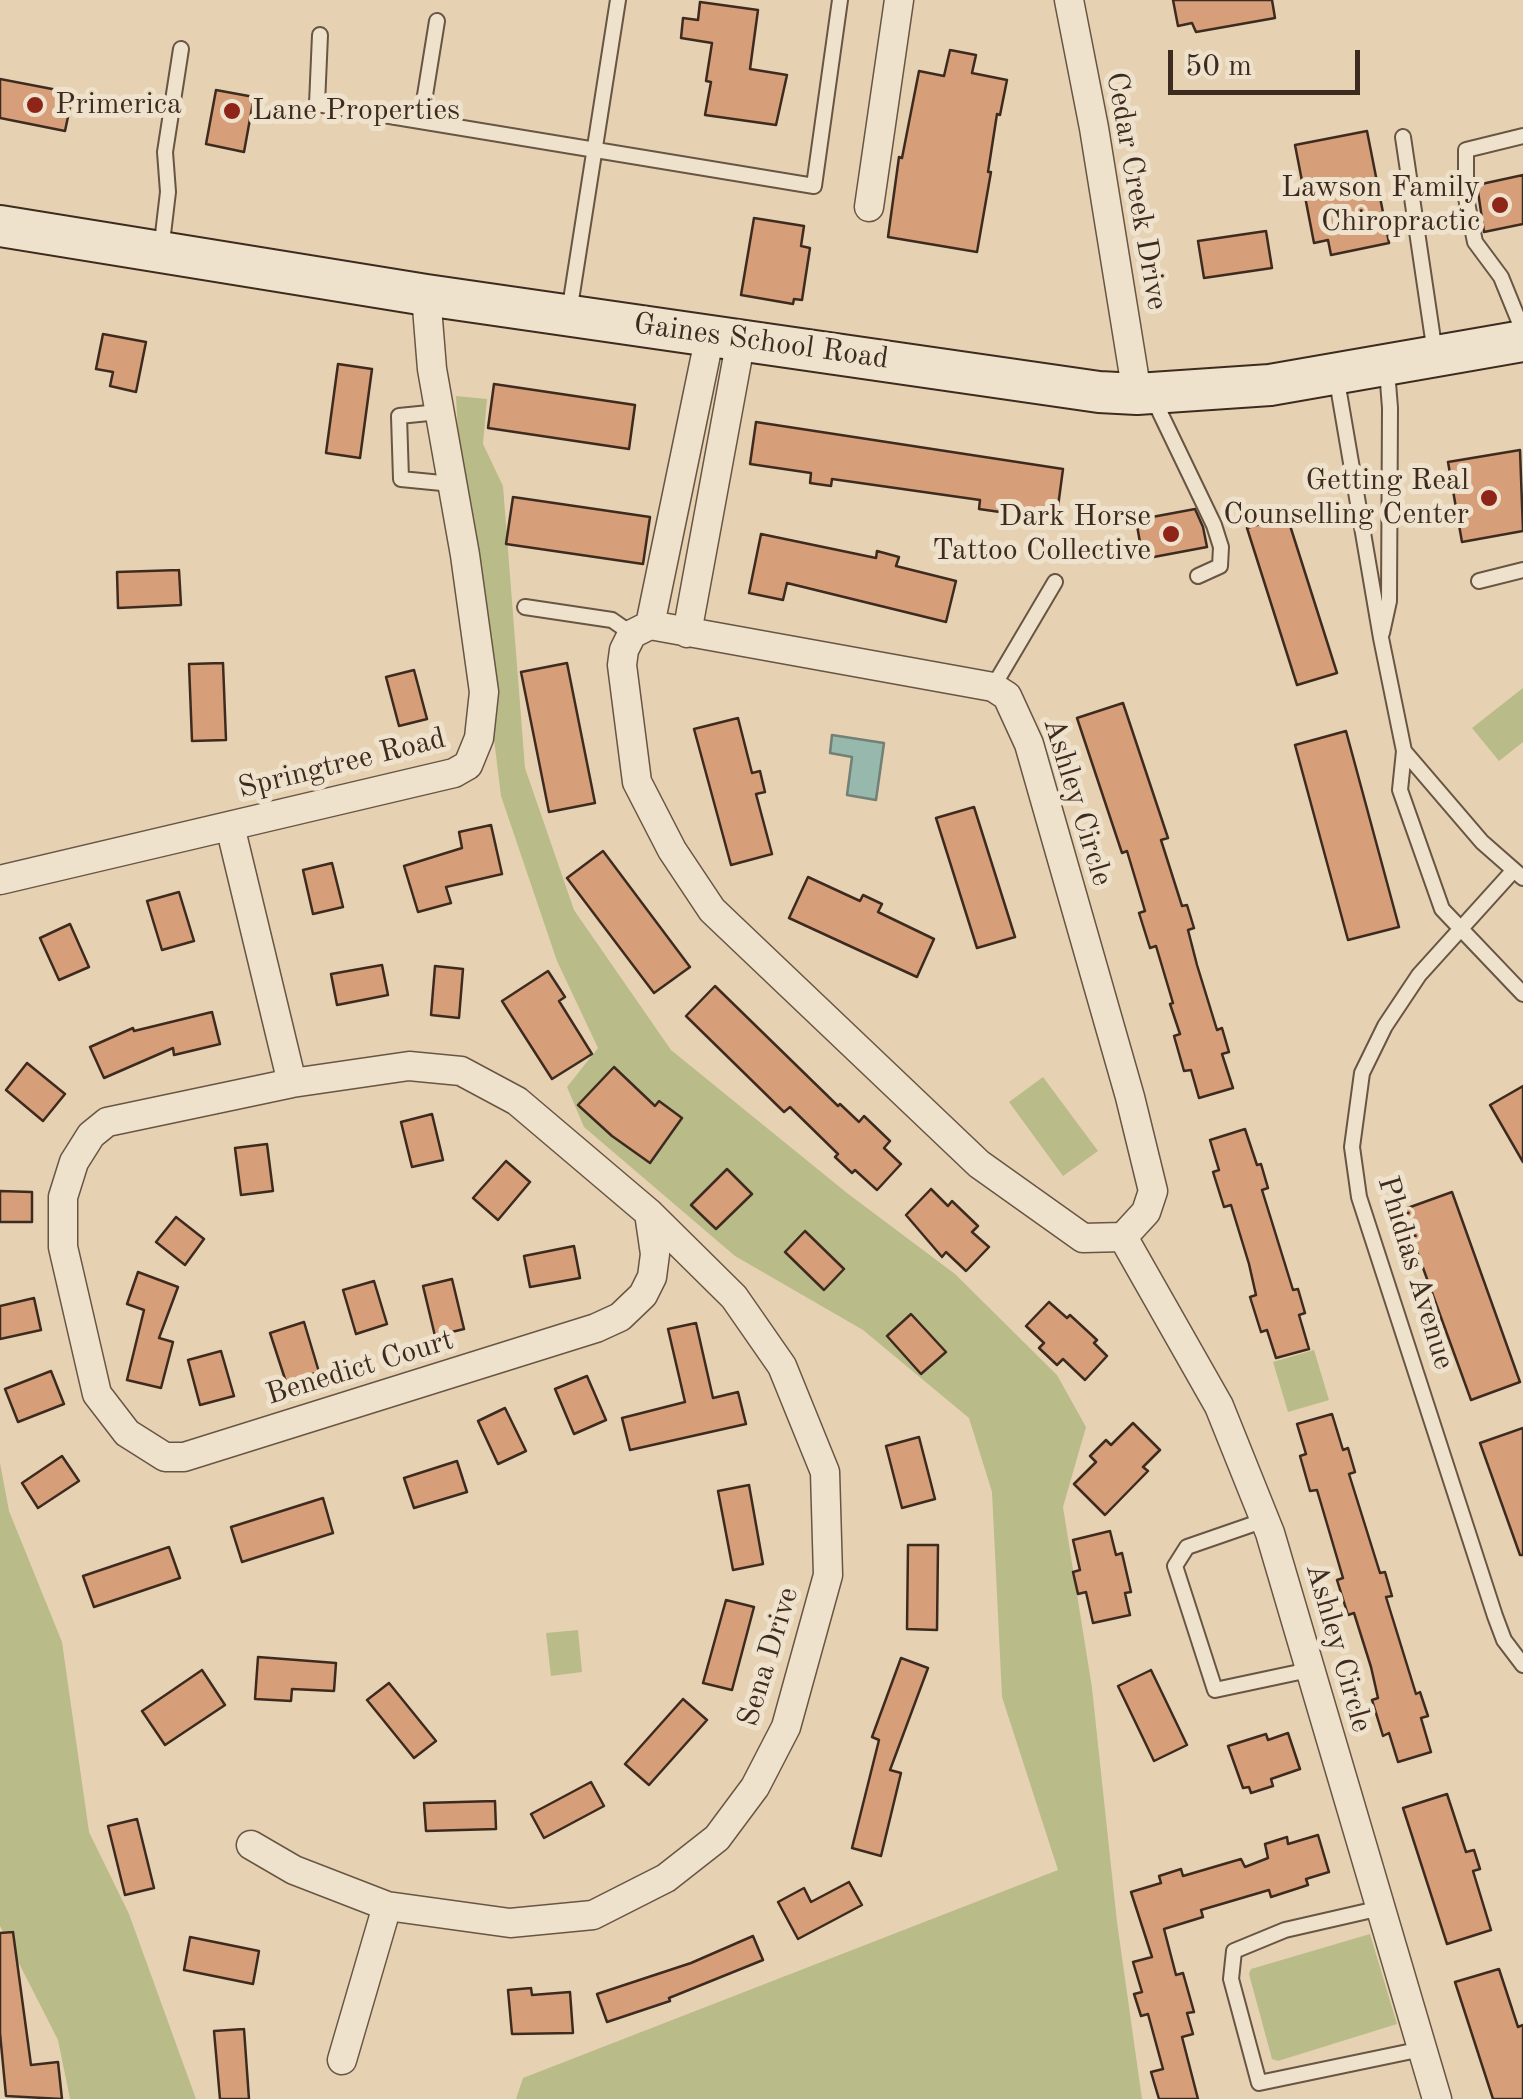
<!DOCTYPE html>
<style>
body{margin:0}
#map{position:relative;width:1523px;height:2099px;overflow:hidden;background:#e6d2b2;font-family:"Old Standard TT",serif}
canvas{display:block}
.scale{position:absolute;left:1168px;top:50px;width:192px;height:45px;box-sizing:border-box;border:5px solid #3e2b20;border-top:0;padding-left:12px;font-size:30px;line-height:35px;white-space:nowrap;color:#3e2b20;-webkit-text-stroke:8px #efe2cd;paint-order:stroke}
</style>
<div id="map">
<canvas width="1523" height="2099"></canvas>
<div class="scale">50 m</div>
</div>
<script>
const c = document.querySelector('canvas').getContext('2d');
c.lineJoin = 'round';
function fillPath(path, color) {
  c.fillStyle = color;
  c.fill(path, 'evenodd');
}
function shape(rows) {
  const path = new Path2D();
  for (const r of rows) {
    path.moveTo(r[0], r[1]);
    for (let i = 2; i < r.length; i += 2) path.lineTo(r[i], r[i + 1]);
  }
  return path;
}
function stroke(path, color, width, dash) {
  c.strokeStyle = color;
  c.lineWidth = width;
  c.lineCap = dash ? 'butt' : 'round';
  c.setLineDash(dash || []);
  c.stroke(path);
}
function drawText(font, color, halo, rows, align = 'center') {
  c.font = font + ' "Old Standard TT",serif';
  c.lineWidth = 10;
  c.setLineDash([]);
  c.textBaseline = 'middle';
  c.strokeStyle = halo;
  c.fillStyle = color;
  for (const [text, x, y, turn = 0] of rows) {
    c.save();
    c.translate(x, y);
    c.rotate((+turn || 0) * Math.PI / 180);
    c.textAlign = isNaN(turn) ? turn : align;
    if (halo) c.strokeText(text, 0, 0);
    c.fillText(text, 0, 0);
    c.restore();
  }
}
const green = shape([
 [456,396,487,399,483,444,503,486,525,768,574,910,671,1050,847,1193,955,1274,1057,1375,1086,1427,1063,1507,1092,1688,1117,1922,1142,2099,516,2099,523,2078,1058,1870,1002,1697,992,1492,969,1418,863,1330,735,1256,584,1127,567,1087,598,1048,557,961,501,796,459,453],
 [1523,688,1523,742,1499,761,1472,728],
 [1043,1077,1098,1151,1063,1176,1009,1102],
 [1314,1350,1329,1400,1288,1412,1273,1362],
 [0,1463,9,1511,62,1642,89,1832,129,1914,196,2099,70,2099,58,2040,0,1926],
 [578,1630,582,1672,551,1676,546,1633],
 [1370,1934,1397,2024,1278,2061,1272,2059,1249,1974,1251,1969]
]);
const water = shape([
 [832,735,884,743,876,800,847,795,852,757,830,753,832,735]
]);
const building = shape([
 [1173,0,1272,0,1275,18,1196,32,1192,23,1178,26,1173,0],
 [700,2,758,10,750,69,787,75,776,125,705,115,711,82,706,81,712,43,681,38,683,18,698,20,700,2],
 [950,50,976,55,972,73,1007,80,1000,115,997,114,988,172,991,172,977,252,888,237,899,157,902,158,919,71,944,76,950,50],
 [0,79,73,93,65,131,0,118,0,79],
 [216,90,254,97,244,152,206,144,216,90],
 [1367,131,1389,243,1331,255,1328,240,1314,243,1295,145,1367,131],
 [1523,175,1523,224,1484,232,1477,185,1523,175],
 [754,218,804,226,801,246,810,248,802,300,794,299,793,304,741,295,754,218],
 [1266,231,1272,268,1204,278,1198,241,1266,231],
 [103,334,146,342,136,392,110,386,113,372,96,369,103,334],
 [338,364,372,369,360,458,326,453,338,364],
 [494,384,635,405,629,449,488,428,494,384],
 [756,422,1063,469,1057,514,1001,505,1000,512,979,509,980,500,832,479,831,486,810,483,811,473,750,464,756,422],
 [1520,450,1523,531,1462,542,1448,462,1520,450],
 [513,497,650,517,643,564,506,544,513,497],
 [1195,509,1203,527,1207,547,1143,559,1136,520,1195,509],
 [1287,516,1337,673,1297,685,1247,528,1287,516],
 [761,534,876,558,877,551,899,557,896,566,956,581,946,622,787,583,783,600,749,593,761,534],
 [179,570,181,605,118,608,117,572,179,570],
 [223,663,226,740,192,741,189,664,223,663],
 [567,663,595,803,549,812,521,672,567,663],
 [414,670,427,719,399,726,386,677,414,670],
 [1123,703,1168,838,1161,840,1182,906,1187,905,1194,928,1188,930,1197,965,1217,1030,1222,1028,1229,1052,1222,1054,1233,1088,1199,1098,1191,1070,1184,1071,1174,1036,1180,1034,1170,1004,1173,1003,1156,946,1150,948,1139,913,1145,911,1127,851,1122,853,1077,718,1123,703],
 [738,718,752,773,760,771,765,792,756,794,772,854,731,865,694,729,738,718],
 [1346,731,1399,927,1348,940,1295,745,1346,731],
 [974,807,1015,937,977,948,936,818,974,807],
 [491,825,502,874,446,887,451,903,418,912,404,866,462,848,459,832,491,825],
 [603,851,690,967,654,993,567,878,603,851],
 [332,863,343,907,313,914,303,870,332,863],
 [808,877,860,901,863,895,882,904,878,912,934,939,917,977,789,918,808,877],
 [179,892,194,941,162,950,147,901,179,892],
 [70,924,89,967,59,980,40,938,70,924],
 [382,965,388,995,337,1005,331,974,382,965],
 [435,966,463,969,459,1018,431,1015,435,966],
 [548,971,565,997,559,1001,592,1054,552,1079,502,1001,548,971],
 [715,986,838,1106,840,1104,859,1122,864,1116,890,1141,884,1148,901,1164,877,1190,855,1170,852,1173,835,1157,838,1154,790,1107,784,1112,686,1016,715,986],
 [212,1012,220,1044,174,1055,173,1048,104,1078,90,1047,133,1028,134,1031,212,1012],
 [27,1063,65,1094,43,1121,6,1090,27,1063],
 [614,1067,655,1106,659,1101,682,1118,650,1163,612,1136,578,1105,614,1067],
 [1523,1086,1523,1162,1490,1105,1523,1086],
 [432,1114,443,1160,412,1167,401,1122,432,1114],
 [1245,1129,1257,1165,1261,1164,1268,1188,1262,1190,1293,1290,1298,1289,1305,1313,1299,1315,1309,1349,1276,1358,1267,1330,1261,1332,1250,1297,1256,1295,1249,1264,1231,1205,1224,1207,1213,1172,1219,1170,1210,1140,1245,1129],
 [267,1144,273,1191,241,1195,235,1148,267,1144],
 [506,1161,530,1182,498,1220,473,1198,506,1161],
 [727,1169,752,1194,716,1229,691,1205,727,1169],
 [931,1189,948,1206,952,1201,978,1226,972,1232,989,1247,966,1271,946,1252,942,1257,906,1215,931,1189],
 [0,1191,32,1192,32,1222,0,1222,0,1191],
 [1452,1192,1520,1382,1471,1400,1402,1210,1452,1192],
 [176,1217,204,1239,185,1265,156,1242,176,1217],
 [805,1231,844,1269,824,1290,785,1252,805,1231],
 [574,1246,580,1278,530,1287,524,1256,574,1246],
 [138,1272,178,1287,159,1338,173,1342,161,1388,127,1380,144,1310,127,1304,138,1272],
 [452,1279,464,1329,435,1336,423,1286,452,1279],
 [374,1281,387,1324,356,1334,343,1290,374,1281],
 [34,1298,41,1330,0,1339,0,1306,34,1298],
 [1049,1302,1067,1318,1070,1315,1097,1340,1094,1343,1107,1356,1085,1380,1063,1359,1057,1365,1039,1348,1044,1343,1026,1326,1049,1302],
 [911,1314,946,1352,921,1374,887,1336,911,1314],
 [304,1322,319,1372,286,1382,270,1333,304,1322],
 [696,1323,713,1398,738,1392,746,1424,630,1450,622,1418,685,1402,668,1329,696,1323],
 [221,1351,234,1396,200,1405,188,1360,221,1351],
 [51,1371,64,1404,18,1422,5,1389,51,1371],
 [587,1376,606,1420,574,1434,555,1389,587,1376],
 [505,1408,526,1451,498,1464,478,1421,505,1408],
 [1332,1414,1343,1450,1348,1448,1355,1472,1349,1474,1380,1573,1385,1572,1392,1596,1386,1597,1416,1694,1420,1692,1428,1716,1421,1718,1431,1752,1398,1762,1389,1733,1383,1736,1372,1700,1378,1698,1371,1667,1354,1613,1348,1615,1337,1580,1343,1578,1317,1490,1310,1491,1300,1456,1306,1454,1297,1424,1332,1414],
 [1133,1423,1160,1450,1143,1467,1148,1471,1105,1515,1074,1484,1096,1462,1090,1456,1106,1440,1111,1445,1133,1423],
 [1523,1428,1523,1555,1520,1555,1480,1443,1523,1428],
 [919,1437,935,1499,902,1508,886,1446,919,1437],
 [62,1456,79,1481,38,1508,22,1483,62,1456],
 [457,1461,467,1492,414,1508,404,1478,457,1461],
 [749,1485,763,1564,733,1570,718,1491,749,1485],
 [323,1498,333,1533,242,1562,231,1527,323,1498],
 [1110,1531,1116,1555,1122,1553,1131,1592,1125,1593,1130,1615,1093,1623,1086,1592,1078,1594,1073,1572,1080,1570,1073,1540,1110,1531],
 [908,1545,938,1545,937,1630,907,1629,908,1545],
 [169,1547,180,1578,94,1607,83,1576,169,1547],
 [726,1600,754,1607,732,1690,703,1683,726,1600],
 [258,1657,336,1663,334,1691,292,1689,291,1701,255,1699,258,1657],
 [901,1658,928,1668,890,1770,901,1773,881,1856,852,1848,879,1740,872,1737,901,1658],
 [202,1670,225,1705,165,1745,142,1711,202,1670],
 [1151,1670,1187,1745,1154,1761,1118,1686,1151,1670],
 [389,1683,436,1741,414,1758,367,1700,389,1683],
 [683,1699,707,1720,649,1785,625,1764,683,1699],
 [1288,1733,1300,1769,1271,1779,1273,1786,1251,1793,1249,1787,1243,1788,1228,1746,1266,1734,1268,1740,1288,1733],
 [591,1782,604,1806,544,1838,531,1814,591,1782],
 [1447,1794,1466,1852,1474,1850,1480,1869,1473,1871,1491,1930,1447,1944,1403,1808,1447,1794],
 [495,1801,496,1829,426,1831,424,1803,495,1801],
 [137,1819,154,1888,125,1895,108,1826,137,1819],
 [1318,1835,1329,1872,1306,1879,1308,1885,1271,1897,1269,1890,1201,1910,1203,1917,1164,1929,1176,1975,1183,1973,1194,2012,1187,2013,1193,2034,1182,2037,1198,2099,1159,2099,1151,2072,1163,2069,1148,2014,1141,2016,1134,1994,1142,1992,1133,1962,1152,1957,1131,1892,1161,1883,1159,1876,1181,1869,1183,1876,1241,1859,1245,1867,1268,1858,1265,1844,1287,1837,1288,1844,1318,1835],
 [849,1882,862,1905,798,1939,778,1902,804,1888,811,1902,849,1882],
 [13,1932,31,2065,58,2062,62,2099,6,2096,0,2033,0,1933,13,1932],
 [753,1936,763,1960,669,1998,670,2001,607,2022,597,1994,691,1963,753,1936],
 [190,1937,259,1951,253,1984,184,1970,190,1937],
 [1499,1969,1518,2027,1523,2025,1523,2099,1493,2099,1455,1982,1499,1969],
 [531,1988,532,1995,570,1992,573,2033,512,2034,508,1990,531,1988],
 [244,2029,249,2099,220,2099,214,2031,244,2029]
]);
const service = shape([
 [320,35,317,104,814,186,840,0],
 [421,120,437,21],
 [1523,136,1466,150,1466,198,1475,242,1501,277,1523,331],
 [1403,137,1435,353],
 [161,251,168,192,165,152,181,49],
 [569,313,618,0],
 [1336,375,1381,638,1404,751,1400,790,1442,909,1523,994],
 [1153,398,1214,525,1221,547,1220,566,1198,576],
 [439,412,399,416,401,479,452,484],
 [1479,581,1523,570],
 [525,607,612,620,632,634],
 [1382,633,1389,601,1390,408,1387,370],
 [993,687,1055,582],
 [1404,751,1482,842,1523,878],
 [1513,871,1419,975,1385,1026,1362,1073,1352,1147,1359,1197,1495,1616,1504,1640,1523,1665],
 [1265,1520,1187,1547,1175,1566,1215,1690,1309,1670],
 [1381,1908,1285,1930,1234,1951,1231,1979,1259,2083,1422,2049]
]);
const minor = shape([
 [1069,0,1094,128,1137,394],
 [869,207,899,0],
 [650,625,993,687,1007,696,1029,744,1130,1097,1153,1191,1146,1212,1123,1237,1083,1238,979,1164,712,910,672,850,637,782,622,665,624,650,632,634,650,625],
 [650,625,710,335],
 [687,633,741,339],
 [230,826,292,1083],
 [0,880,454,773,468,765,479,738,484,692,465,555,432,369,426,295],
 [1123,1237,1219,1406,1270,1533,1437,2099],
 [251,1845,294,1870,387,1906,510,1923,593,1915,666,1878,717,1838,755,1787,786,1727,828,1575,825,1472,782,1366,734,1297,649,1213,517,1101,461,1071,409,1066,292,1083,107,1122,91,1135,74,1162,63,1197,63,1247,97,1394,127,1433,165,1457,184,1457,596,1328,620,1317,643,1295,652,1277,655,1254,649,1213],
 [342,2060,387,1906]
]);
const secondary = shape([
 [0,226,426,295,1099,392,1137,394,1270,385,1523,341]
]);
const markers = [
 [35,105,10,"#8f2418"],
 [232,111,10,"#8f2418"],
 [1500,205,10,"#8f2418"],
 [1489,498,10,"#8f2418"],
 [1171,534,10,"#8f2418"]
];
const poiNames = [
 ["Primerica",55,105,"left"],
 ["Lane Properties",252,111,"left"],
 ["Lawson Family",1480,188],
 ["Chiropractic",1480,222],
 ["Getting Real",1469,481],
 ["Counselling Center",1469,515],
 ["Dark Horse",1151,517],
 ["Tattoo Collective",1151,551]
];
const streetNames = [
 ["Cedar Creek Drive",1136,191,80],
 ["Gaines School Road",761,342,8],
 ["Springtree Road",342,764,-14],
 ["Ashley Circle",1077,802,73],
 ["Phidias Avenue",1415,1273,73],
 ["Benedict Court",360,1368,-17],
 ["Ashley Circle",1338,1648,74],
 ["Sena Drive",769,1657,-73]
];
fillPath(green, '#b9bb89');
fillPath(water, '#96b8ad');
stroke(water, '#738075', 2.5);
fillPath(building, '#d69f79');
stroke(building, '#3e2b20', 2.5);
stroke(service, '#685544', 18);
stroke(minor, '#685544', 31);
stroke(secondary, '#3e2b20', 44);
stroke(service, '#efe2cd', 14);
stroke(minor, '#efe2cd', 28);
stroke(secondary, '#efe2cd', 40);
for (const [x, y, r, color] of markers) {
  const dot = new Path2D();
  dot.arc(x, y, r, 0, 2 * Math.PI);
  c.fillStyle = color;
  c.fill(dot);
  stroke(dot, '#efe2cd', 4);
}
drawText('30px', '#3e2b20', '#efe2cd', poiNames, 'right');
drawText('30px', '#3e2b20', '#efe2cd', streetNames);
</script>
